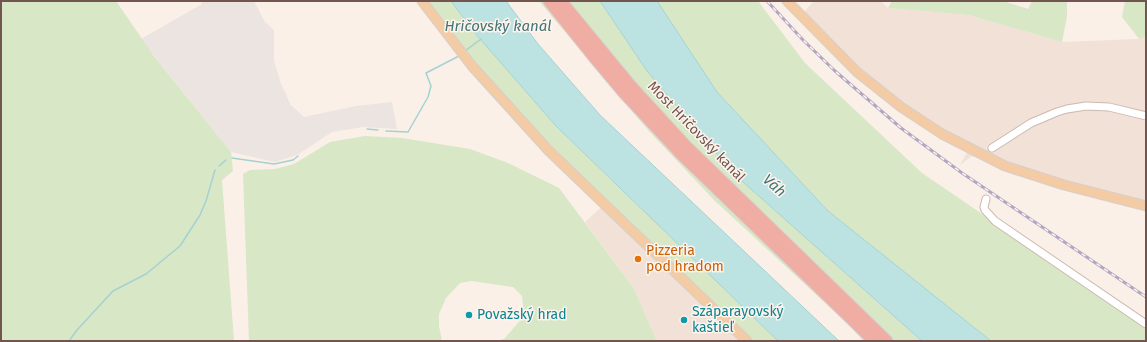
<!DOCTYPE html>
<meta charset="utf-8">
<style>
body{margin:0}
#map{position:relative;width:1147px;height:342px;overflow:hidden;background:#faf0e7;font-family:"Fira Sans",sans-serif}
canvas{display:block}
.frame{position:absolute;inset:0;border:2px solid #71554e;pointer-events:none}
</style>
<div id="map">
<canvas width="1147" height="342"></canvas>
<div class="frame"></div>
</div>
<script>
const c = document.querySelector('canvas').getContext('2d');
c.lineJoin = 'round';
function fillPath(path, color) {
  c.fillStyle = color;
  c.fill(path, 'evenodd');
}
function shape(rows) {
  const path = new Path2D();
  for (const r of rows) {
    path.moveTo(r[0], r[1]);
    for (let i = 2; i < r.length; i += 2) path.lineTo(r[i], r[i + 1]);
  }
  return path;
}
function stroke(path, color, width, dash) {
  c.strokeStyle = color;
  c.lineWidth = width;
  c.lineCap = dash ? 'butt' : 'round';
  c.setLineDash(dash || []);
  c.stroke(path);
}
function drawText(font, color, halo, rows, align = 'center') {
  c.font = font + ' "Fira Sans",sans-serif';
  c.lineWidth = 3;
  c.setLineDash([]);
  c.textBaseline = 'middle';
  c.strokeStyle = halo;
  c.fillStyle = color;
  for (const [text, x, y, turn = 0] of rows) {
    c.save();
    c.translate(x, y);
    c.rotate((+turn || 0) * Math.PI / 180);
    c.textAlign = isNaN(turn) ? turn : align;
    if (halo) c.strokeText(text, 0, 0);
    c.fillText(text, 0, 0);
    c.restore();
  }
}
const residential = shape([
 [814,1,881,1,888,8,968,15,1062,42,1138,39,1146,37,1146,201,972,156,960,165,971,145,923,117,883,88,857,65,804,12],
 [607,202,743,341,657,341,633,287,585,222]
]);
const industrial = shape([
 [201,1,254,1,265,22,274,30,274,61,281,84,291,105,304,117,356,106,392,102,397,129,363,127,332,132,297,155,275,162,231,152,141,39,202,4]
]);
const green = shape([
 [1,1,116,1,154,56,231,152,233,171,222,180,234,341,1,341],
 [427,1,451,1,474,32,556,126,778,341,743,341,514,108,457,42],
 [539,1,600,1,647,71,734,174,922,341,863,341,850,326,714,200,648,130],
 [657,1,758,1,805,63,922,173,1146,326,1146,341,991,341,828,211,717,92],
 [892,1,1003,1,1028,9,1032,1,1067,1,1067,16,1062,42,968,15,888,8],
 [1125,1,1146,1,1146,37,1139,39,1122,17],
 [365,136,402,138,470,149,508,163,559,188,633,287,657,341,499,341,505,338,524,316,522,296,513,287,471,281,460,283,446,298,439,314,439,326,442,341,249,341,243,174,250,170,275,169,294,164,330,142]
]);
const water = shape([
 [451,1,506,1,538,44,600,115,839,341,778,341,556,126,474,32,451,1],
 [600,1,657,1,717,92,828,211,991,341,922,341,734,174,647,71,600,1]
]);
const stream = shape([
 [465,51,481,39],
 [367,129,378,130],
 [386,131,408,132,428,97,431,86,426,73,459,56],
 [232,158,274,164,293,160,298,156],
 [219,166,226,160],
 [69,341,77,330,113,291,146,274,180,246,200,215,206,201,215,170]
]);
const minor = shape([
 [992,148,1031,123,1057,112,1067,109,1086,106,1109,107,1146,116],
 [986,199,984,207,985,210,995,221,1146,324]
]);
const major = shape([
 [422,1,472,66,549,151,747,341],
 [787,1,857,72,901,107,942,134,1005,166,1064,185,1146,206]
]);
const highway = shape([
 [549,1,593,56,624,93,681,154,874,341],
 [561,1,631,86,686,146,887,341]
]);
const rail = shape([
 [767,1,803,40,835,71,901,128,962,173,1146,297]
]);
const markers = [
 [638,259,4,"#e8710a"],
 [469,315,4,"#0f9aa8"],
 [684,320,4,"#0f9aa8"]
];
const streetNames = [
 ["Most Hričovský kanál",696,132,46]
];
const foodNames = [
 ["Pizzeria",646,251],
 ["pod hradom",646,267]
];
const cultureNames = [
 ["Száparayovský",692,312],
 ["kaštieľ",692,328],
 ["Považský hrad",477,315]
];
const waterNames = [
 ["Hričovský kanál",498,27],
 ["Váh",774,186,42]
];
fillPath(residential, '#f1e1d6');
fillPath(industrial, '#ebe4e0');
fillPath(green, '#d8e7c6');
fillPath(water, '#bde2e2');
stroke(water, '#a4d2d3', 1);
stroke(stream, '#a4d2d3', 1.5);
stroke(minor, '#cdb9b1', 9);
stroke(major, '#d7cfcd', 11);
stroke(highway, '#d7cfcd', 13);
stroke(minor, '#fff', 7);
stroke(major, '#f3cba5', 9);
stroke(highway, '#efada3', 11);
stroke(rail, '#b2a6c3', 3);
stroke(rail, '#fdf4ed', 1.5, [4.5]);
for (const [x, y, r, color] of markers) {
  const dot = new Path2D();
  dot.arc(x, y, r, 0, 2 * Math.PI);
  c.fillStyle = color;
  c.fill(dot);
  stroke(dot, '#fdf4ed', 1.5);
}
drawText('14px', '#71554e', '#fdf4ed', streetNames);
drawText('14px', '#c56008', '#fdf4ed', foodNames, 'left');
drawText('14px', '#0d838f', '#fdf4ed', cultureNames, 'left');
drawText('italic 15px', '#427476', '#fdf4ed', waterNames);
</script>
